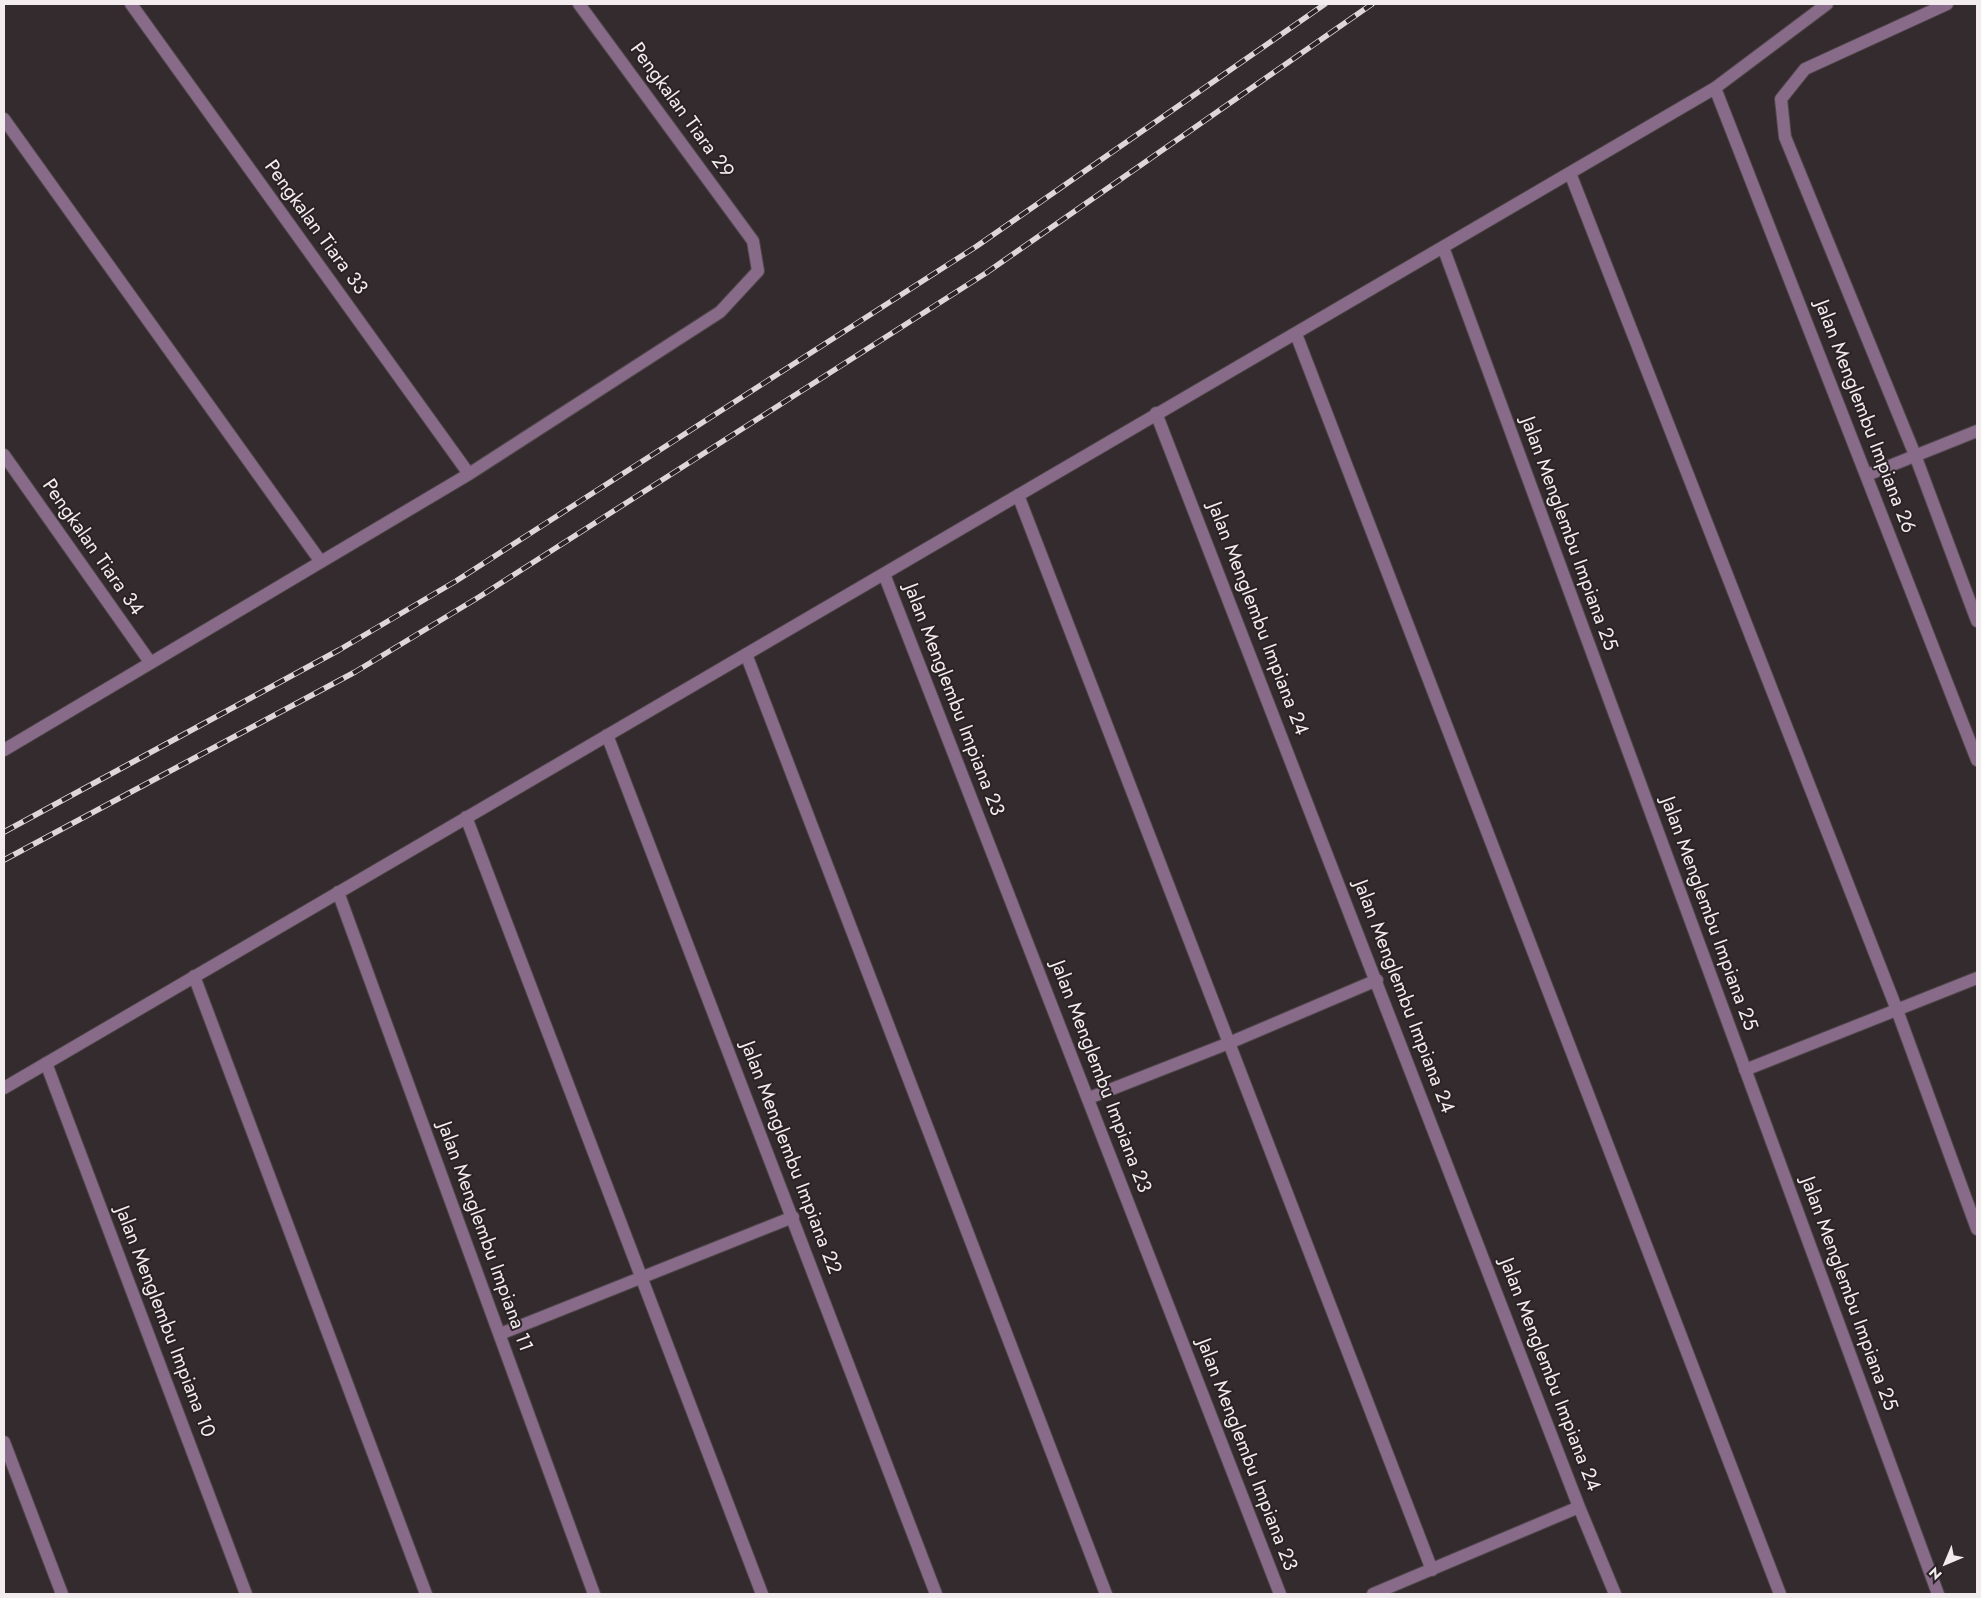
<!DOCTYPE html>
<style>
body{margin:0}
#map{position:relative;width:1981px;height:1598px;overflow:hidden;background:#342b2e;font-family:Jost,sans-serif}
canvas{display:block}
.frame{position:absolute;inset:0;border:5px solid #f2ecee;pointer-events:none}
.north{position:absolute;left:1921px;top:1538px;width:50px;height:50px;-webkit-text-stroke:4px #2a2224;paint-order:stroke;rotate:225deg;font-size:14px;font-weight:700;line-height:20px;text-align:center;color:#f2ecee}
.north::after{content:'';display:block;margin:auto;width:18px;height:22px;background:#f2ecee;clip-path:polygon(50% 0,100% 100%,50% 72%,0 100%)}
</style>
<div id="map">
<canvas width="1981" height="1598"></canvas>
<div class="frame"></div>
<div class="north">N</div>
</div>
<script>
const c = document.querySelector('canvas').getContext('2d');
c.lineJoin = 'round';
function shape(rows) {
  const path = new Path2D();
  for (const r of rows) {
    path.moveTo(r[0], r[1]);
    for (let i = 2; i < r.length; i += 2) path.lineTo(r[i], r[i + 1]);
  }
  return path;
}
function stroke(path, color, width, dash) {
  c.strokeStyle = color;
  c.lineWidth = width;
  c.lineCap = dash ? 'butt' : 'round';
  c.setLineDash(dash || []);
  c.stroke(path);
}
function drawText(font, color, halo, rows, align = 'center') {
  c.font = font + ' Jost,sans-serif';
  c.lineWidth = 4;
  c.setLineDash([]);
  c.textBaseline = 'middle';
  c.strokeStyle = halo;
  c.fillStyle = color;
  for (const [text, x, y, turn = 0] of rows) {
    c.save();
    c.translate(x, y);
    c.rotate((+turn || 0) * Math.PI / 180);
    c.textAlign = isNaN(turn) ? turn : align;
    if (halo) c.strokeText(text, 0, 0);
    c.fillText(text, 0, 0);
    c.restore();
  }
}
const minor = shape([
 [131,4,469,474],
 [1947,4,1805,69,1781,99,1785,137,1915,455,1977,621],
 [1715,88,1977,760],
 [4,119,321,562],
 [1570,173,1897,1010,1977,1229],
 [1443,247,1938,1594],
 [1296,334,1780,1594],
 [1156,413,1579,1507,1615,1594],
 [4,455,150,662],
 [1867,475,1977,431],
 [1018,495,1432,1570],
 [884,574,1280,1594],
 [746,654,1106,1594],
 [607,735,936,1594],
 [4,750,469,474,720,312,758,271,753,241,579,4],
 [466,817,762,1594],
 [338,892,594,1594],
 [194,976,426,1594],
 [46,1063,246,1594],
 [1745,1070,1977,978],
 [4,1088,1715,88,1827,4],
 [1089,1098,1229,1043,1377,980],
 [500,1334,793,1217],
 [4,1442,62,1594],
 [1373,1594,1579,1507]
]);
const rail = shape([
 [4,832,339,650,456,581,977,246,1325,4],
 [4,860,355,672,479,597,986,273,1372,4]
]);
const streetNames = [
 ["Pengkalan Tiara 29",681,111,54],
 ["Pengkalan Tiara 33",315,228,54],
 ["Jalan Menglembu Impiana 26",1864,417,69],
 ["Jalan Menglembu Impiana 25",1568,534,70],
 ["Pengkalan Tiara 34",92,548,55],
 ["Jalan Menglembu Impiana 24",1257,619,69],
 ["Jalan Menglembu Impiana 23",953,700,69],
 ["Jalan Menglembu Impiana 25",1708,914,70],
 ["Jalan Menglembu Impiana 24",1403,997,69],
 ["Jalan Menglembu Impiana 23",1100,1077,69],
 ["Jalan Menglembu Impiana 22",790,1158,69],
 ["Jalan Menglembu Impiana 11",484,1237,70],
 ["Jalan Menglembu Impiana 25",1848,1294,70],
 ["Jalan Menglembu Impiana 10",164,1322,69],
 ["Jalan Menglembu Impiana 24",1549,1375,69],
 ["Jalan Menglembu Impiana 23",1246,1455,69]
];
stroke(minor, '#4f4649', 14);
stroke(minor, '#876b89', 12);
stroke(rail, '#ddd7d9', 5.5);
stroke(rail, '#2a2224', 4, [11]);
drawText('20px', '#f2ecee', '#2a2224', streetNames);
</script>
